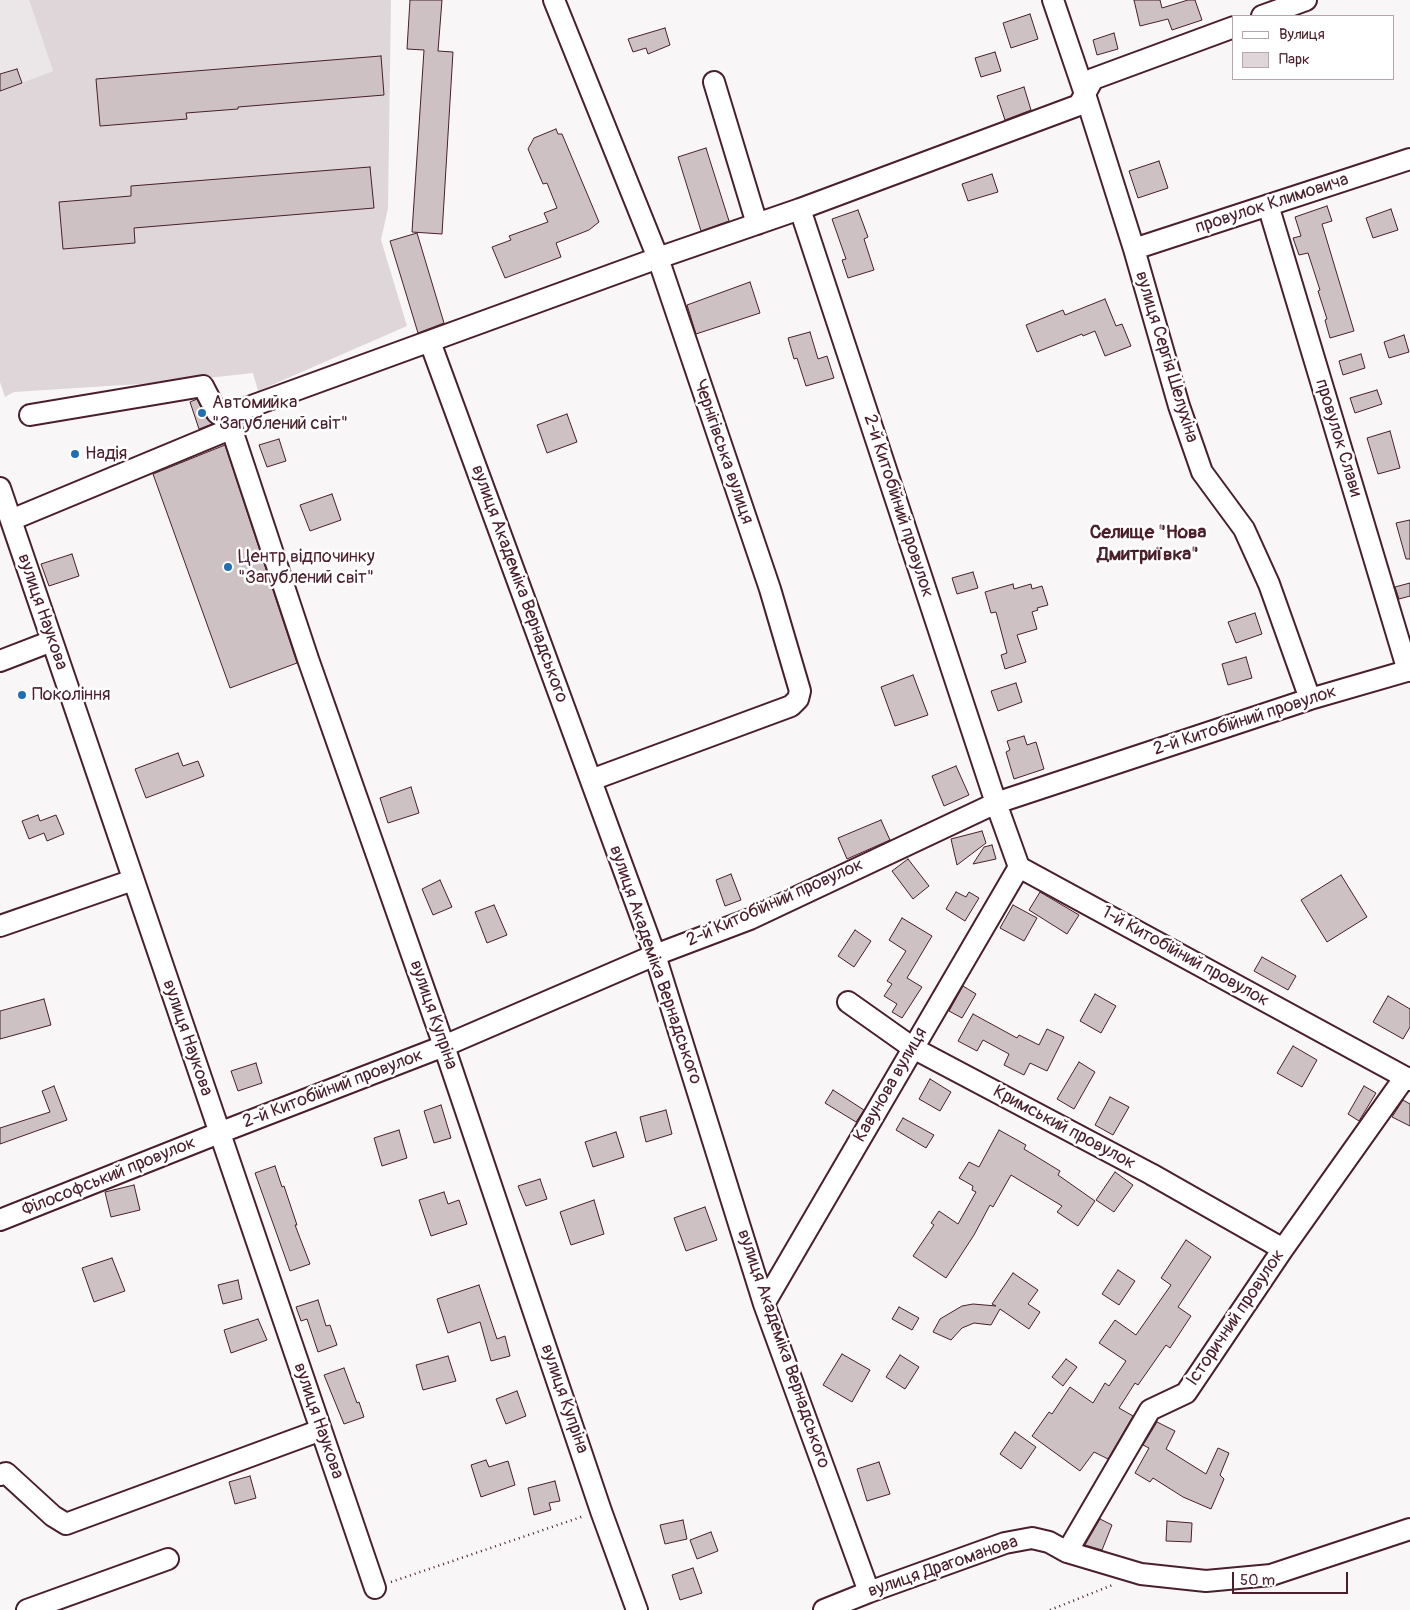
<!DOCTYPE html>
<meta charset="utf-8">
<style>
body{margin:0}
#map{position:relative;width:1410px;height:1610px;overflow:hidden;background:#f8f6f7;font-family:Pangolin,sans-serif}
canvas{display:block}
.legend{position:absolute;left:1232px;top:15px;width:162px;height:65px;box-sizing:border-box;background:#fff;border:1px solid #b7a5aa;margin:0;padding:6px 9px;list-style:none;font-size:15px;color:#4a1f2b}
.legend li{display:flex;align-items:center;gap:10px;height:25px}
.legend b{width:25px;border:1px solid #b7a5aa}
.scale{position:absolute;left:1232px;top:1572px;width:116px;height:22px;box-sizing:border-box;border:2px solid #4a1f2b;border-top:0;padding-left:6px;font-size:15px;line-height:18px;white-space:nowrap;color:#4a1f2b;-webkit-text-stroke:4px #fff;paint-order:stroke}
</style>
<div id="map">
<canvas width="1410" height="1610"></canvas>
<ul class="legend">
<li><b style="height:6px;background:#fff"></b>Вулиця</li>
<li><b style="height:14px;background:#ded6d9"></b>Парк</li>
</ul>
<div class="scale">50 m</div>
</div>
<script>
const c = document.querySelector('canvas').getContext('2d');
c.lineJoin = 'round';
function fillPath(path, color) {
  c.fillStyle = color;
  c.fill(path, 'evenodd');
}
function shape(rows) {
  const path = new Path2D();
  for (const r of rows) {
    path.moveTo(r[0], r[1]);
    for (let i = 2; i < r.length; i += 2) path.lineTo(r[i], r[i + 1]);
  }
  return path;
}
function stroke(path, color, width, dash) {
  c.strokeStyle = color;
  c.lineWidth = width;
  c.lineCap = dash ? 'butt' : 'round';
  c.setLineDash(dash || []);
  c.stroke(path);
}
function drawText(font, color, halo, rows, align = 'center') {
  c.font = font + ' Pangolin,sans-serif';
  c.lineWidth = 5;
  c.setLineDash([]);
  c.textBaseline = 'middle';
  c.strokeStyle = halo;
  c.fillStyle = color;
  for (const [text, x, y, turn = 0] of rows) {
    c.save();
    c.translate(x, y);
    c.rotate((+turn || 0) * Math.PI / 180);
    c.textAlign = isNaN(turn) ? turn : align;
    if (halo) c.strokeText(text, 0, 0);
    c.fillText(text, 0, 0);
    c.restore();
  }
}
const built = shape([
 [0,0,29,0,53,71,0,91]
]);
const green = shape([
 [29,0,391,0,388,208,381,240,407,326,258,391,253,373,171,382,14,392,5,397,0,382,0,91,53,71]
]);
const building = shape([
 [410,0,442,0,438,51,453,52,442,234,412,232,424,50,407,49,410,0],
 [1134,0,1160,0,1162,8,1188,0,1195,0,1202,20,1172,30,1168,19,1140,26,1134,0],
 [1030,14,1038,39,1011,48,1003,23,1030,14],
 [665,28,670,45,648,54,646,48,633,52,628,39,665,28],
 [1114,33,1118,49,1097,55,1093,40,1114,33],
 [995,52,1001,71,981,77,975,58,995,52],
 [381,56,384,95,238,107,238,109,186,113,187,119,100,126,96,79,381,56],
 [17,69,22,83,0,91,0,74,17,69],
 [1024,87,1031,110,1005,120,997,96,1024,87],
 [556,129,558,134,562,134,599,222,589,230,556,243,561,257,505,278,492,247,511,240,509,236,548,222,544,213,557,208,547,183,543,184,528,149,534,138,556,129],
 [706,148,729,221,701,231,678,157,706,148],
 [1159,161,1168,188,1138,198,1129,171,1159,161],
 [370,167,374,208,134,228,135,243,63,249,59,202,131,196,131,186,370,167],
 [992,174,998,192,968,201,962,184,992,174],
 [1327,206,1332,221,1322,224,1354,331,1330,338,1325,320,1327,319,1318,291,1320,290,1308,253,1299,255,1293,238,1301,236,1295,217,1327,206],
 [1391,209,1398,230,1373,238,1366,218,1391,209],
 [858,210,868,237,864,239,874,270,848,278,842,260,846,259,832,219,858,210],
 [417,233,444,323,418,333,390,241,417,233],
 [750,282,760,313,696,334,687,305,750,282],
 [1105,299,1116,326,1122,324,1131,346,1105,356,1095,331,1083,336,1082,334,1037,352,1026,325,1063,310,1065,315,1105,299],
 [810,332,818,359,827,356,834,378,806,386,797,358,794,359,788,338,810,332],
 [1404,335,1409,352,1389,358,1384,342,1404,335],
 [1361,354,1365,368,1343,375,1339,361,1361,354],
 [1377,390,1382,404,1355,413,1350,398,1377,390],
 [197,399,206,418,212,424,199,429,190,402,197,399],
 [567,414,577,442,547,453,537,425,567,414],
 [1390,431,1400,468,1378,474,1367,438,1390,431],
 [279,439,286,461,267,467,259,445,279,439],
 [225,445,297,663,230,688,153,474,225,445],
 [332,494,341,520,310,531,300,505,332,494],
 [1410,520,1410,559,1406,559,1396,523,1410,520],
 [72,554,79,576,49,586,41,564,72,554],
 [973,572,978,588,957,594,952,578,973,572],
 [1410,583,1410,596,1399,599,1395,587,1410,583],
 [1013,584,1014,589,1031,584,1032,589,1042,586,1048,605,1037,608,1038,610,1032,612,1037,629,1017,635,1026,662,1005,669,1001,655,1007,653,996,612,991,613,985,592,1013,584],
 [1255,613,1262,634,1236,643,1228,622,1255,613],
 [1246,657,1252,678,1228,685,1222,664,1246,657],
 [913,675,928,715,895,726,881,687,913,675],
 [1016,683,1022,702,998,711,991,691,1016,683],
 [1024,736,1027,745,1036,742,1044,769,1014,779,1006,752,1010,750,1007,741,1024,736],
 [178,753,183,766,198,761,204,776,146,798,135,769,178,753],
 [956,766,969,795,944,806,932,776,956,766],
 [411,787,419,813,388,823,380,798,411,787],
 [38,815,40,821,56,815,64,834,47,841,44,833,29,839,22,821,38,815],
 [881,820,890,840,847,859,838,838,881,820],
 [982,831,986,843,957,865,951,839,982,831],
 [992,845,996,859,973,864,984,847,992,845],
 [908,859,929,886,913,899,892,871,908,859],
 [731,874,741,900,725,906,716,880,731,874],
 [1341,875,1367,917,1327,942,1301,900,1341,875],
 [440,880,452,907,433,915,422,889,440,880],
 [956,892,966,897,969,892,979,898,965,921,946,909,956,892],
 [1040,892,1079,915,1067,934,1029,910,1040,892],
 [494,905,507,935,487,943,475,912,494,905],
 [1013,905,1037,918,1024,941,1000,928,1013,905],
 [902,918,932,936,907,978,922,987,902,1018,892,1012,897,1004,884,996,892,984,887,981,906,951,889,940,902,918],
 [855,930,871,941,854,967,838,956,855,930],
 [1262,957,1296,976,1288,990,1254,971,1262,957],
 [963,986,976,994,962,1018,949,1011,963,986],
 [1095,994,1116,1006,1101,1033,1080,1021,1095,994],
 [1388,996,1410,1009,1410,1027,1403,1039,1373,1022,1388,996],
 [44,999,51,1025,0,1039,0,1011,44,999],
 [973,1014,1017,1038,1019,1035,1039,1045,1047,1029,1064,1037,1047,1071,1030,1063,1024,1075,1004,1065,1009,1054,983,1040,977,1051,958,1041,973,1014],
 [1293,1046,1317,1060,1302,1087,1277,1073,1293,1046],
 [1079,1062,1095,1072,1074,1109,1057,1099,1079,1062],
 [256,1063,262,1083,238,1091,231,1071,256,1063],
 [930,1079,951,1092,940,1111,919,1099,930,1079],
 [54,1086,67,1120,0,1144,0,1128,50,1112,42,1091,54,1086],
 [1364,1086,1376,1093,1359,1121,1348,1114,1364,1086],
 [833,1090,864,1110,856,1122,825,1103,833,1090],
 [1110,1097,1129,1107,1113,1135,1095,1125,1110,1097],
 [1403,1100,1410,1104,1410,1126,1392,1117,1403,1100],
 [441,1105,451,1138,434,1143,424,1111,441,1105],
 [666,1110,672,1134,646,1142,640,1117,666,1110],
 [903,1118,934,1135,926,1148,896,1130,903,1118],
 [399,1130,407,1158,382,1166,374,1138,399,1130],
 [999,1130,1026,1145,1024,1149,1060,1171,1058,1175,1095,1201,1078,1226,1057,1212,1062,1206,1011,1175,993,1207,990,1205,974,1235,946,1278,913,1256,934,1225,931,1223,939,1211,958,1224,976,1192,972,1190,973,1186,959,1178,969,1162,979,1167,999,1130],
 [616,1132,624,1157,593,1167,585,1142,616,1132],
 [275,1166,282,1187,284,1186,297,1225,295,1225,310,1264,290,1271,255,1173,275,1166],
 [1115,1172,1133,1185,1114,1212,1096,1200,1115,1172],
 [540,1179,547,1199,526,1206,518,1186,540,1179],
 [134,1185,140,1210,111,1217,105,1192,134,1185],
 [444,1192,448,1204,459,1200,467,1224,431,1236,419,1200,444,1192],
 [594,1200,604,1234,571,1245,560,1212,594,1200],
 [705,1207,717,1240,686,1251,674,1218,705,1207],
 [1186,1240,1211,1257,1178,1307,1191,1316,1170,1348,1166,1345,1138,1385,1135,1383,1119,1408,1133,1416,1108,1459,1094,1452,1080,1471,1032,1436,1049,1412,1052,1414,1070,1387,1093,1403,1105,1383,1109,1386,1126,1361,1099,1343,1115,1320,1136,1335,1171,1285,1161,1278,1186,1240],
 [112,1258,125,1291,94,1302,82,1268,112,1258],
 [1118,1270,1135,1281,1119,1305,1102,1294,1118,1270],
 [1013,1273,1038,1290,1028,1304,1040,1312,1029,1329,1000,1309,991,1325,974,1323,962,1328,951,1340,933,1332,940,1319,962,1306,973,1304,996,1306,992,1304,1013,1273],
 [238,1280,242,1299,223,1304,218,1285,238,1280],
 [479,1285,497,1339,505,1336,510,1356,491,1361,480,1322,448,1333,437,1299,479,1285],
 [318,1300,326,1326,330,1325,337,1345,318,1352,307,1319,301,1321,296,1307,318,1300],
 [899,1307,919,1318,912,1330,892,1319,899,1307],
 [258,1319,267,1340,231,1353,224,1330,258,1319],
 [842,1354,870,1370,852,1402,823,1385,842,1354],
 [900,1355,919,1367,905,1389,886,1377,900,1355],
 [448,1356,456,1381,423,1390,416,1365,448,1356],
 [1066,1359,1077,1367,1063,1386,1052,1377,1066,1359],
 [344,1368,357,1403,359,1402,364,1417,344,1424,324,1375,344,1368],
 [517,1391,526,1416,506,1424,496,1399,517,1391],
 [1157,1422,1175,1431,1166,1449,1206,1474,1218,1448,1229,1453,1220,1475,1224,1479,1211,1509,1183,1497,1153,1478,1150,1482,1135,1473,1149,1448,1143,1445,1157,1422],
 [1015,1432,1036,1447,1021,1469,1000,1454,1015,1432],
 [486,1460,489,1467,508,1461,515,1485,481,1497,471,1465,486,1460],
 [879,1462,890,1494,867,1501,857,1469,879,1462],
 [250,1476,256,1498,235,1504,229,1482,250,1476],
 [555,1481,560,1501,549,1503,551,1510,534,1515,528,1488,555,1481],
 [1100,1519,1112,1525,1102,1550,1085,1545,1100,1519],
 [683,1520,687,1539,665,1544,660,1525,683,1520],
 [1167,1521,1192,1523,1191,1542,1166,1541,1167,1521],
 [711,1532,718,1551,697,1559,690,1540,711,1532],
 [693,1568,702,1593,680,1600,672,1575,693,1568]
]);
const path = shape([
 [391,1582,584,1516],
 [1050,1610,1115,1584]
]);
const minor = shape([
 [554,0,658,258,770,589,800,691,798,699,791,706,591,780],
 [1053,0,1085,94,1134,249,1179,406,1202,472,1244,529,1269,584,1310,699],
 [1262,16,1306,0],
 [714,82,757,224],
 [1268,205,1408,671],
 [800,209,996,803,1019,867,1410,1080],
 [1134,249,1410,159],
 [430,342,655,955,764,1304,869,1592],
 [30,415,203,386,217,413,229,421,308,659,444,1046,601,1511,637,1610],
 [0,488,375,1588],
 [11,520,223,432,238,411,658,258,800,209,1079,105,1093,79,1234,27],
 [0,661,52,641],
 [0,926,133,880],
 [848,1002,913,1048,1151,1174,1283,1249],
 [0,1220,219,1133,444,1046,655,955,750,919,996,803,1310,699,1410,670],
 [764,1304,1019,867],
 [0,1475,6,1473,53,1516,66,1524,321,1430],
 [1067,1552,1150,1410,1186,1393,1283,1249,1405,1077],
 [27,1610,168,1559],
 [824,1610,869,1592,1005,1543,1032,1538,1049,1542,1067,1552,1141,1574,1206,1581,1271,1575,1410,1529]
]);
const markers = [
 [202,413,5,"#1f6fb2"],
 [75,454,5,"#1f6fb2"],
 [228,567,5,"#1f6fb2"],
 [22,695,5,"#1f6fb2"]
];
const streetNames = [
 ["провулок Климовича",1272,204,-18],
 ["вулиця Сергія Шелухіна",1166,357,73],
 ["провулок Слави",1338,438,73],
 ["Чернігівська вулиця",723,452,71],
 ["2-й Китобійний провулок",898,506,72],
 ["вулиця Академіка Вернадського",519,584,70],
 ["вулиця Наукова",42,612,71],
 ["2-й Китобійний провулок",1245,721,-18],
 ["2-й Китобійний провулок",775,903,-24],
 ["1-й Китобійний провулок",1185,957,29],
 ["вулиця Академіка Вернадського",655,965,71],
 ["вулиця Купріна",433,1015,71],
 ["вулиця Наукова",187,1038,71],
 ["Кавунова вулиця",891,1085,-60],
 ["2-й Китобійний провулок",333,1089,-21],
 ["Кримський провулок",1064,1128,28],
 ["Філософський провулок",109,1177,-22],
 ["Історичний провулок",1236,1318,-56],
 ["вулиця Академіка Вернадського",783,1349,71],
 ["вулиця Купріна",564,1399,71],
 ["вулиця Наукова",318,1421,71],
 ["вулиця Драгоманова",943,1567,-19]
];
const poiNames = [
 ["Автомийка",212,403],
 ["\"Загублений світ\"",212,424],
 ["Надія",85,454],
 ["Центр відпочинку",238,557],
 ["\"Загублений світ\"",238,578],
 ["Покоління",32,695]
];
const neighbourhoodNames = [
 ["Селище \"Нова",1148,533],
 ["Дмитриївка\"",1148,555]
];
fillPath(built, '#ebe6e8');
fillPath(green, '#ded6d9');
fillPath(building, '#cdc1c4');
stroke(building, '#4a1f2b', 1);
stroke(minor, '#4a1f2b', 24);
stroke(path, '#4a1f2b', 2.5, [1, 4]);
stroke(minor, '#fff', 20);
for (const [x, y, r, color] of markers) {
  const dot = new Path2D();
  dot.arc(x, y, r, 0, 2 * Math.PI);
  c.fillStyle = color;
  c.fill(dot);
  stroke(dot, '#fff', 2);
}
drawText('18px', '#4a1f2b', '#fff', streetNames);
drawText('18px', '#4a1f2b', '#fff', poiNames, 'left');
drawText('bold 19px', '#4a1f2b', '#fff', neighbourhoodNames);
</script>
